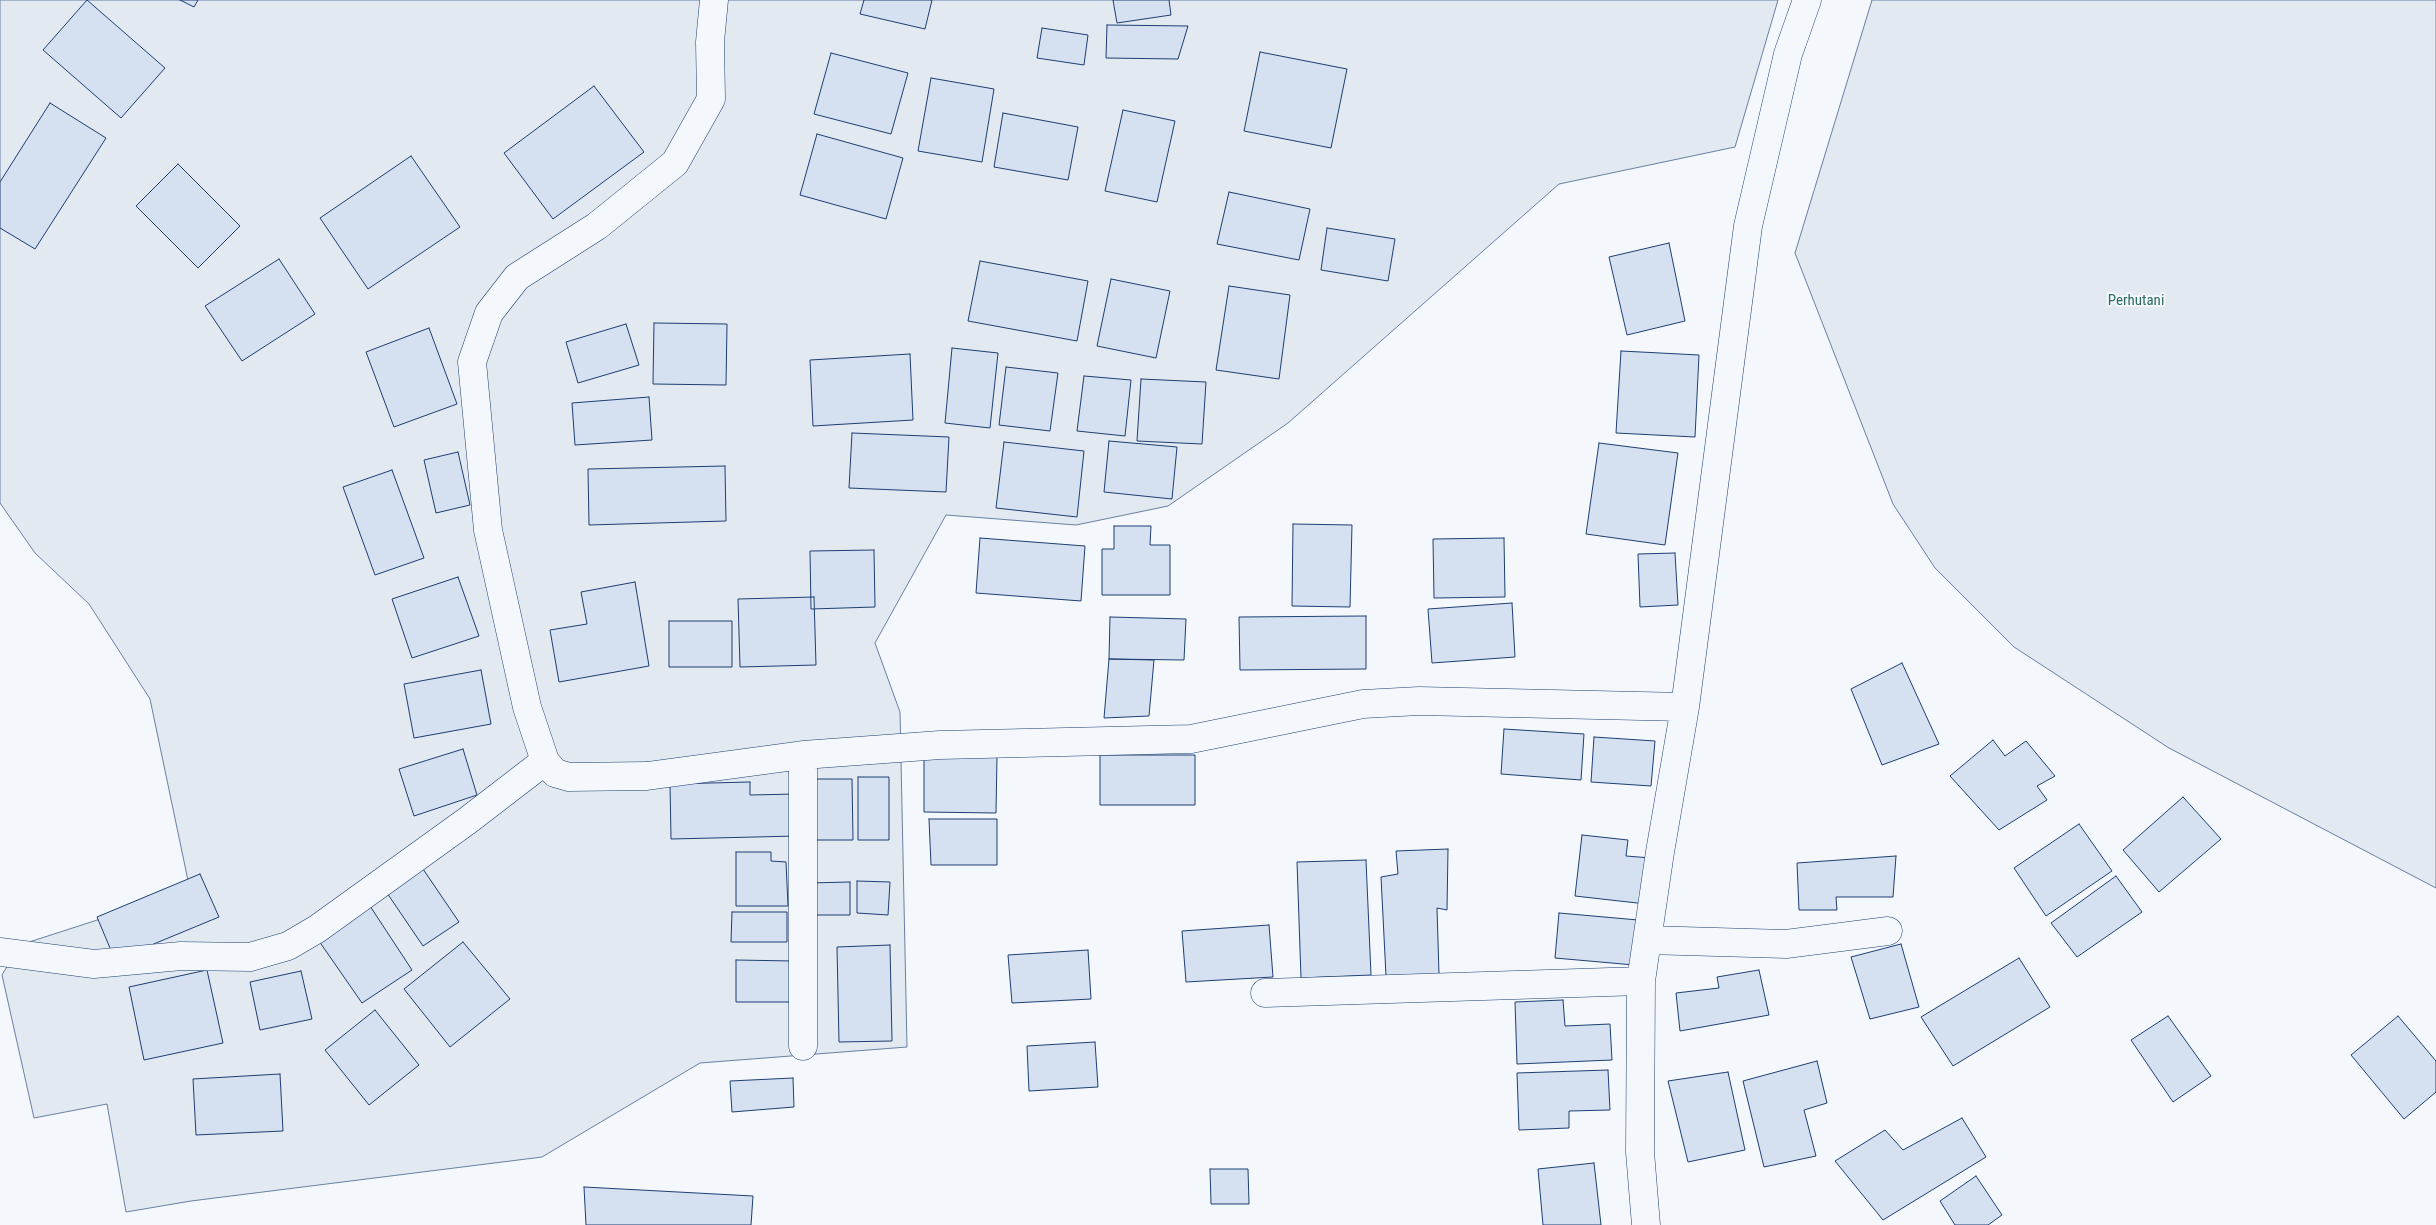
<!DOCTYPE html>
<style>
body{margin:0}
canvas{display:block;background:#f4f7fb}
</style>
<canvas width="2436" height="1225"></canvas>
<script>
const c = document.querySelector('canvas').getContext('2d');
c.lineJoin = 'round';
function fillPath(path, color) {
  c.fillStyle = color;
  c.fill(path, 'evenodd');
}
function shape(rows) {
  const path = new Path2D();
  for (const r of rows) {
    path.moveTo(r[0], r[1]);
    for (let i = 2; i < r.length; i += 2) path.lineTo(r[i], r[i + 1]);
  }
  return path;
}
function stroke(path, color, width, dash) {
  c.strokeStyle = color;
  c.lineWidth = width;
  c.lineCap = dash ? 'butt' : 'round';
  c.setLineDash(dash || []);
  c.stroke(path);
}
function drawText(font, color, halo, rows, align = 'center') {
  c.font = font + ' "Roboto Condensed",sans-serif';
  c.lineWidth = 4;
  c.setLineDash([]);
  c.textBaseline = 'middle';
  c.strokeStyle = halo;
  c.fillStyle = color;
  for (const [text, x, y, turn = 0] of rows) {
    c.save();
    c.translate(x, y);
    c.rotate((+turn || 0) * Math.PI / 180);
    c.textAlign = isNaN(turn) ? turn : align;
    if (halo) c.strokeText(text, 0, 0);
    c.fillText(text, 0, 0);
    c.restore();
  }
}
const green = shape([
 [0,0,1778,0,1735,147,1559,184,1288,423,1168,506,1076,525,946,515,875,643,900,712,907,1047,700,1063,542,1157,191,1201,126,1212,107,1104,34,1118,2,975,20,945,190,890,150,699,89,604,35,553,0,503,0,0],
 [1872,0,2436,0,2436,888,2169,748,2014,647,1935,568,1893,504,1795,253,1872,0]
]);
const building = shape([
 [87,0,165,68,121,118,43,50,87,0],
 [180,0,198,0,194,7,180,0],
 [864,0,932,0,925,29,860,14,864,0],
 [1113,0,1169,0,1171,15,1117,23,1113,0],
 [1107,25,1188,26,1178,59,1106,58,1107,25],
 [1042,28,1088,35,1084,65,1037,58,1042,28],
 [1260,52,1347,69,1331,148,1244,131,1260,52],
 [831,53,908,73,891,134,814,114,831,53],
 [931,78,994,89,982,162,918,151,931,78],
 [594,86,644,152,553,219,504,153,594,86],
 [50,103,106,138,35,249,0,228,0,182,50,103],
 [1123,110,1175,121,1157,202,1105,191,1123,110],
 [1003,113,1078,127,1068,180,994,167,1003,113],
 [817,134,903,158,886,219,800,195,817,134],
 [411,156,460,227,368,289,320,218,411,156],
 [178,164,240,226,198,268,136,206,178,164],
 [1229,192,1310,209,1299,260,1217,244,1229,192],
 [1327,228,1395,239,1388,281,1321,270,1327,228],
 [1669,243,1685,321,1627,335,1609,257,1669,243],
 [279,259,315,314,242,361,205,306,279,259],
 [980,261,1088,281,1077,341,968,321,980,261],
 [1111,279,1170,291,1156,358,1097,346,1111,279],
 [1229,286,1290,295,1279,379,1216,370,1229,286],
 [654,323,727,324,726,385,653,384,654,323],
 [626,324,639,365,578,383,566,342,626,324],
 [429,328,457,404,394,427,366,352,429,328],
 [952,348,998,353,990,428,945,423,952,348],
 [1621,351,1699,355,1695,437,1616,433,1621,351],
 [910,354,913,420,813,426,810,360,910,354],
 [1006,367,1058,373,1050,431,999,425,1006,367],
 [1084,376,1131,380,1125,436,1077,431,1084,376],
 [1141,379,1206,382,1202,444,1137,441,1141,379],
 [649,397,652,440,575,445,572,403,649,397],
 [852,433,949,437,946,492,849,488,852,433],
 [1109,441,1177,447,1172,499,1104,492,1109,441],
 [1004,442,1084,451,1077,517,996,508,1004,442],
 [1599,443,1678,453,1665,545,1586,534,1599,443],
 [458,452,470,505,436,513,424,460,458,452],
 [725,466,726,521,589,525,588,469,725,466],
 [392,470,424,558,375,575,343,487,392,470],
 [1293,524,1352,525,1350,607,1292,606,1293,524],
 [1114,526,1151,526,1150,545,1170,545,1170,595,1102,595,1102,549,1114,549,1114,526],
 [980,538,1085,546,1081,601,976,593,980,538],
 [1504,538,1505,597,1434,598,1433,539,1504,538],
 [874,550,875,607,811,609,810,551,874,550],
 [1675,553,1678,605,1640,607,1638,554,1675,553],
 [458,577,479,636,412,658,392,599,458,577],
 [635,582,649,666,559,682,550,630,587,624,581,592,635,582],
 [814,597,816,665,740,667,738,599,814,597],
 [1512,603,1515,657,1432,663,1428,609,1512,603],
 [1366,616,1366,669,1240,670,1239,617,1366,616],
 [1110,617,1186,619,1184,660,1109,659,1110,617],
 [669,621,732,621,732,667,669,667,669,621],
 [1109,659,1154,660,1149,716,1104,718,1109,659],
 [1902,663,1939,744,1882,765,1851,689,1902,663],
 [481,670,491,724,414,738,404,684,481,670],
 [1504,729,1584,734,1581,780,1501,774,1504,729],
 [1594,737,1655,741,1651,786,1591,782,1594,737],
 [1993,740,2005,756,2026,741,2055,776,2037,786,2047,800,1999,830,1950,776,1993,740],
 [463,749,477,795,414,816,399,769,463,749],
 [1100,755,1195,755,1195,805,1100,805,1100,755],
 [924,756,997,756,996,813,924,812,924,756],
 [858,777,889,777,889,840,858,840,858,777],
 [810,779,852,779,853,840,812,840,810,779],
 [750,782,750,795,796,794,797,836,671,839,670,784,750,782],
 [2183,797,2221,839,2159,892,2123,850,2183,797],
 [929,819,997,819,997,865,931,865,929,819],
 [2079,824,2112,871,2046,916,2014,868,2079,824],
 [1582,835,1628,840,1626,856,1651,858,1646,904,1575,896,1582,835],
 [1448,849,1447,910,1437,908,1439,974,1386,976,1381,877,1398,874,1396,851,1448,849],
 [736,852,771,852,771,861,786,862,788,906,736,906,736,852],
 [1896,856,1893,897,1836,897,1837,910,1799,910,1797,863,1896,856],
 [1366,860,1371,975,1301,978,1297,862,1366,860],
 [423,869,459,922,423,946,387,893,423,869],
 [200,874,219,917,115,960,97,917,200,874],
 [2116,876,2142,912,2077,957,2051,923,2116,876],
 [857,881,890,882,888,915,857,913,857,881],
 [850,882,850,915,809,915,809,883,850,882],
 [370,906,412,970,362,1003,319,941,370,906],
 [732,912,787,912,787,942,731,942,732,912],
 [1559,913,1638,920,1634,965,1555,958,1559,913],
 [1269,925,1273,977,1186,982,1182,931,1269,925],
 [463,942,510,999,450,1047,404,989,463,942],
 [1901,944,1919,1007,1870,1019,1851,957,1901,944],
 [890,945,892,1041,839,1042,837,947,890,945],
 [1088,950,1091,999,1012,1003,1008,955,1088,950],
 [2019,958,2050,1007,1953,1066,1921,1017,2019,958],
 [736,960,793,961,793,1002,736,1002,736,960],
 [207,970,223,1043,144,1060,129,987,207,970],
 [1759,970,1769,1015,1680,1031,1676,993,1719,988,1717,977,1759,970],
 [301,971,312,1019,260,1030,250,982,301,971],
 [1563,1000,1565,1026,1610,1024,1612,1060,1517,1064,1515,1002,1563,1000],
 [375,1010,419,1065,369,1105,325,1050,375,1010],
 [2168,1016,2211,1076,2173,1102,2131,1040,2168,1016],
 [2398,1016,2436,1061,2436,1092,2404,1119,2351,1055,2398,1016],
 [1095,1042,1098,1087,1029,1091,1027,1046,1095,1042],
 [1817,1061,1827,1103,1804,1110,1816,1156,1764,1167,1743,1081,1817,1061],
 [1608,1070,1610,1110,1569,1111,1569,1128,1519,1130,1517,1073,1608,1070],
 [1728,1072,1745,1150,1688,1162,1668,1081,1728,1072],
 [280,1074,283,1131,196,1135,193,1079,280,1074],
 [793,1078,794,1107,732,1112,730,1081,793,1078],
 [1962,1118,1986,1157,1883,1220,1835,1161,1885,1130,1903,1150,1962,1118],
 [1594,1163,1601,1225,1543,1225,1538,1169,1594,1163],
 [1210,1169,1248,1169,1249,1204,1211,1204,1210,1169],
 [1976,1176,2002,1215,1988,1225,1955,1225,1940,1201,1976,1176],
 [584,1187,753,1196,751,1225,586,1225,584,1187]
]);
const street = shape([
 [714,0,710,42,711,99,675,163,597,226,517,277,489,313,472,362,488,530,527,707,545,761,555,773,569,777,647,776,803,755,940,745,1191,739,1363,704,1419,701,1685,707],
 [1647,940,1786,944,1888,931],
 [0,952,94,964,181,956,250,957,288,946,317,929,467,821,545,761],
 [1265,993,1641,981],
 [803,1046,803,755],
 [1646,1225,1640,1152,1641,981,1660,852,1685,707,1748,226,1788,54,1807,0]
]);
const parkNames = [
 ["Perhutani",2136,301]
];
fillPath(green, '#e3e9f0');
stroke(green, '#687fa3', 1);
fillPath(building, '#d5e0f0');
stroke(building, '#1d3f73', 1);
stroke(street, '#1d3f73', 29);
stroke(street, '#f4f7fb', 28);
drawText('15px', '#2c6c60', '#f4f7fb', parkNames);
</script>
